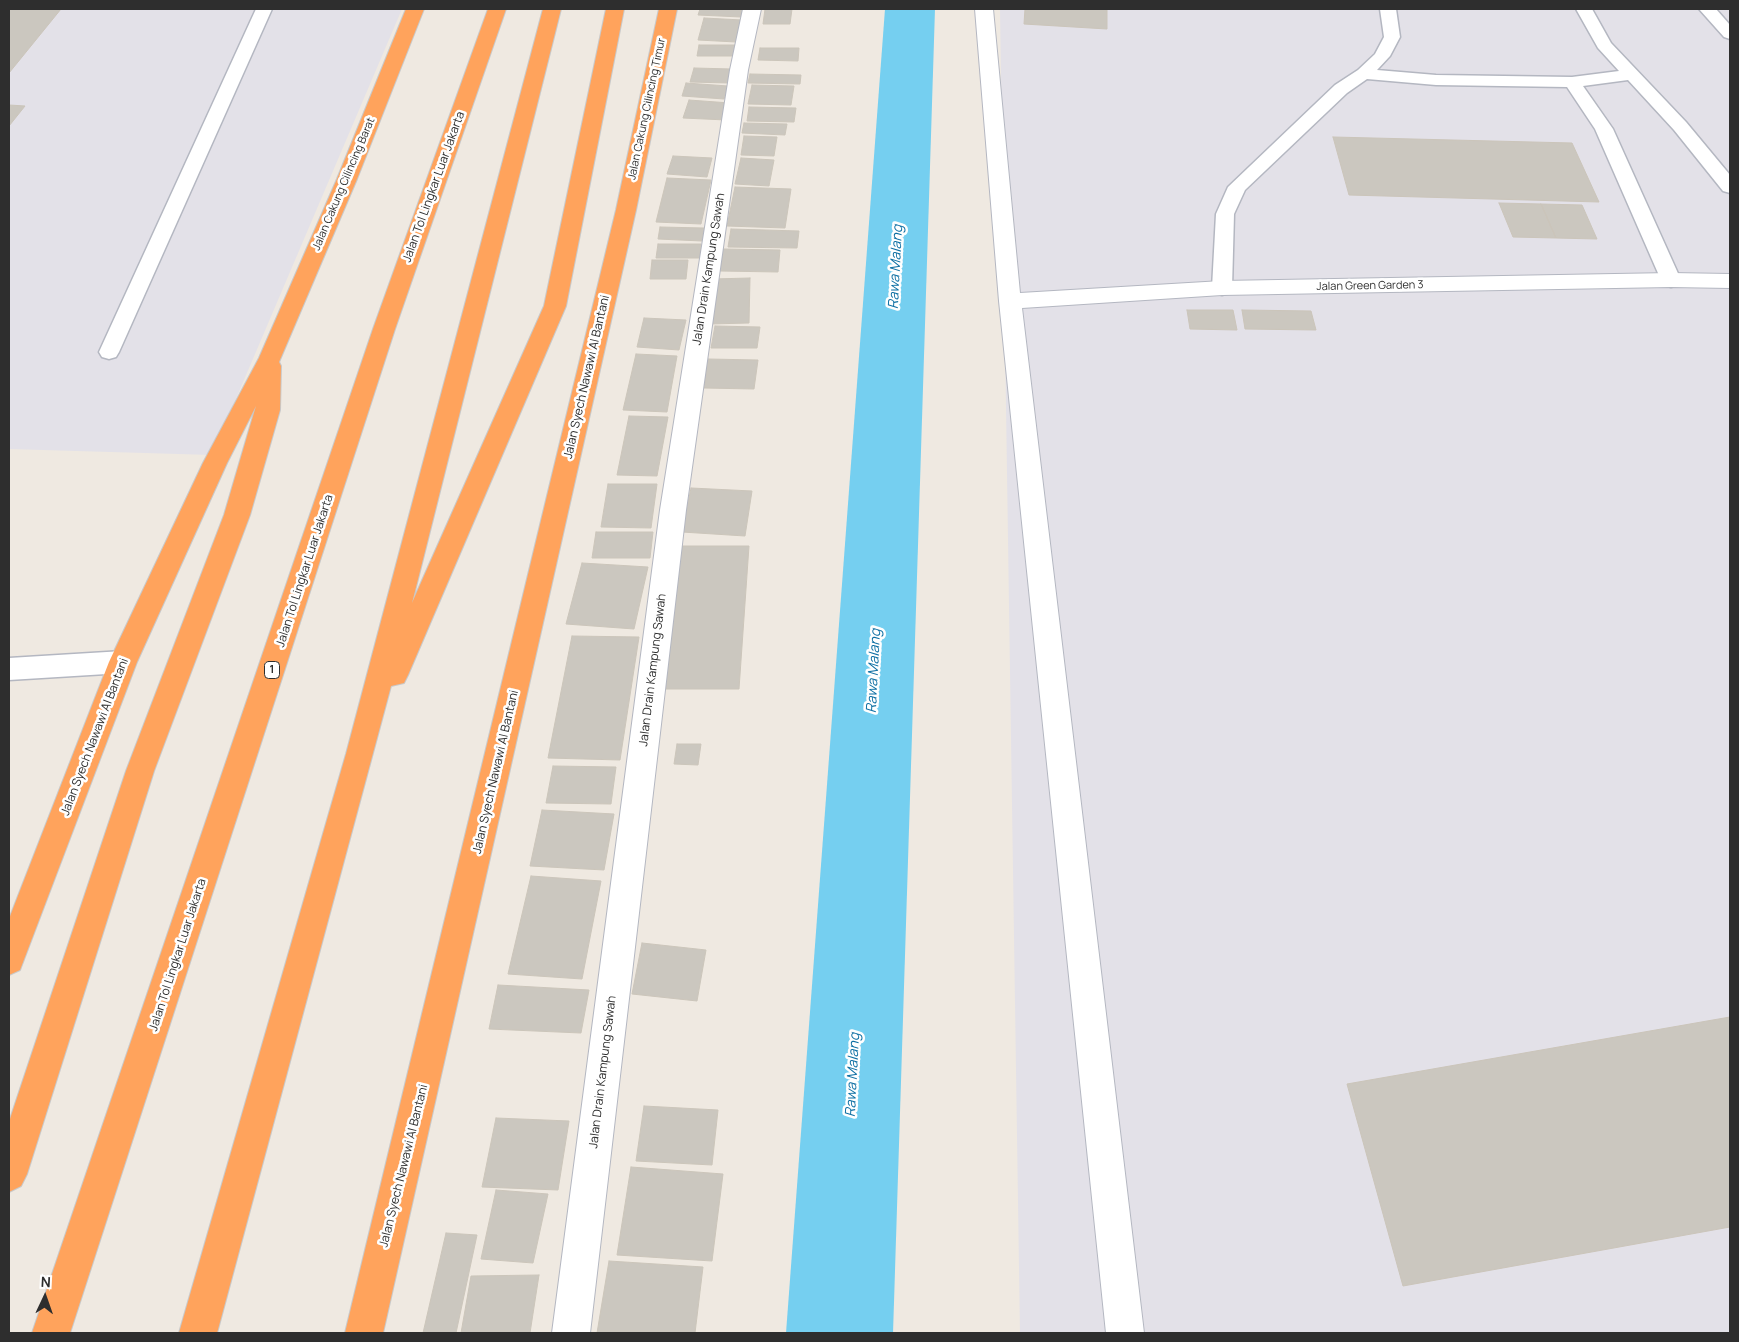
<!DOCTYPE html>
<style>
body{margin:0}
#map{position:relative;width:1739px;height:1342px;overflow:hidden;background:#efe9e1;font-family:Manrope,sans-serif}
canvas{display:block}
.frame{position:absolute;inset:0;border:10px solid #2e2e2e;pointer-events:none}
.north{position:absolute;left:20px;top:1272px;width:50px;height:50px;-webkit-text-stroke:4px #fff;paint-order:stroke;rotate:3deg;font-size:14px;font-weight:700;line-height:20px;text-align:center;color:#2e2e2e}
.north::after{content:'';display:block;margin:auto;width:18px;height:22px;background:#2e2e2e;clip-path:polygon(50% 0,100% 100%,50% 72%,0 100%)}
</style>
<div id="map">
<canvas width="1739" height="1342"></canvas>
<div class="frame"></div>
<div class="north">N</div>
</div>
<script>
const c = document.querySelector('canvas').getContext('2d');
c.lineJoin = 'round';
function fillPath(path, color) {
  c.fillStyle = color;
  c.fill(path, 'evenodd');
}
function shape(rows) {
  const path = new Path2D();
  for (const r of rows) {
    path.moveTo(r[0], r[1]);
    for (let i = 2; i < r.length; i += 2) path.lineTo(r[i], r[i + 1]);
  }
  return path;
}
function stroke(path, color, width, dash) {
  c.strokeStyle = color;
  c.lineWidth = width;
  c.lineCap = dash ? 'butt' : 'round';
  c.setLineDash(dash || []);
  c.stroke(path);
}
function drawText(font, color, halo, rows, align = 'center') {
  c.font = font + ' Manrope,sans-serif';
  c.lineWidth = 5;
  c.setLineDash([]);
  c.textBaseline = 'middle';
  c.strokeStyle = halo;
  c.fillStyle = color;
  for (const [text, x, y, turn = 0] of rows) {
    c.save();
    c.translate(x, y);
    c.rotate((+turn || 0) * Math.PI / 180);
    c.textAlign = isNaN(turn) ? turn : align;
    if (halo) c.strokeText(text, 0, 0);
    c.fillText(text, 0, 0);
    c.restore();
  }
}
const industrial = shape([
 [9,9,402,9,212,455,9,449],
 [1000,9,1730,9,1730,1333,1020,1333]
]);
const river = shape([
 [885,9,935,9,893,1333,786,1333,885,9]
]);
const building = shape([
 [9,9,61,9,9,73,9,9],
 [700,9,742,9,741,17,698,15,700,9],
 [765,9,792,9,790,24,763,24,765,9],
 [1025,9,1107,9,1107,29,1024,24,1025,9],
 [704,18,742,20,736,42,698,40,704,18],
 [699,45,735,45,734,56,697,56,699,45],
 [760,48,799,48,798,61,758,60,760,48],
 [694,68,732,69,729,83,690,82,694,68],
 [750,74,801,75,800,84,748,83,750,74],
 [686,83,728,86,724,99,682,96,686,83],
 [752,85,794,86,791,105,748,104,752,85],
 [689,100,730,103,726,120,683,118,689,100],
 [9,105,25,106,9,126,9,105],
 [749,107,796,108,794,122,747,121,749,107],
 [744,123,787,124,785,135,742,133,744,123],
 [744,136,777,137,774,156,741,155,744,136],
 [1333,137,1572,143,1599,202,1349,195,1333,137],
 [673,156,712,158,707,177,667,174,673,156],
 [741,158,774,160,769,186,735,184,741,158],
 [667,178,711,180,701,224,656,222,667,178],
 [735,187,791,189,785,228,727,226,735,187],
 [1499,203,1541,204,1556,238,1513,237,1499,203],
 [1541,204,1582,205,1597,239,1556,238,1541,204],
 [660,227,704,228,702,241,658,239,660,227],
 [731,229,799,231,797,248,728,247,731,229],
 [658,244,701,244,700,258,656,258,658,244],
 [723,249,780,250,778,272,720,271,723,249],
 [652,260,688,260,686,279,650,279,652,260],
 [750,278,749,323,710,324,712,279,750,278],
 [1187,310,1233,310,1237,330,1190,329,1187,310],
 [1242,310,1311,311,1316,330,1245,329,1242,310],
 [644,318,686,320,679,350,637,347,644,318],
 [715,326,760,327,757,348,711,348,715,326],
 [636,354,677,356,667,412,623,410,636,354],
 [708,359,758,360,754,389,704,388,708,359],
 [629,416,668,417,657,476,617,475,629,416],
 [608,484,657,484,651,528,601,527,608,484],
 [691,488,752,491,745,536,682,532,691,488],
 [596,532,653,532,650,558,592,558,596,532],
 [680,546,749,546,739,689,663,689,680,546],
 [582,563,648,567,634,629,566,624,582,563],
 [572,636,639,637,620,760,548,758,572,636],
 [677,744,701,744,698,765,674,764,677,744],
 [553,766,616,767,611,804,546,803,553,766],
 [542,810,614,814,604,870,530,866,542,810],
 [531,876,601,881,582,979,508,974,531,876],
 [642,943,706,950,697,1001,632,994,642,943],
 [498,985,589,990,581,1033,489,1029,498,985],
 [1730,1017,1730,1227,1403,1286,1347,1084,1730,1017],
 [644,1106,718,1110,712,1165,636,1161,644,1106],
 [496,1118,569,1121,558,1190,482,1187,496,1118],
 [631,1167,723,1174,712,1261,617,1255,631,1167],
 [496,1190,548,1194,533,1263,481,1259,496,1190],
 [446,1233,477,1235,456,1333,423,1333,446,1233],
 [609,1261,703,1267,695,1333,597,1333,609,1261],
 [539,1275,530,1333,461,1333,471,1276,539,1275]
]);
const lane = shape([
 [256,9,272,9,119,352,116,357,109,359,102,357,99,352,256,9],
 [1380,9,1396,9,1400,37,1390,56,1377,70,1436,75,1572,77,1619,71,1598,48,1576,9,1592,9,1611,43,1686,122,1730,175,1730,193,1723,191,1674,130,1628,80,1583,86,1613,129,1681,280,1678,285,1671,287,1664,285,1661,280,1595,129,1567,87,1436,85,1367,79,1347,93,1245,190,1234,214,1232,288,1229,293,1222,295,1215,293,1212,288,1216,214,1228,187,1335,85,1358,70,1375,54,1384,37,1380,9],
 [1699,9,1716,9,1730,25,1730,39,1724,37,1699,9],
 [123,651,132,654,135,662,132,670,123,673,9,680,9,658,123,651]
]);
const street = shape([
 [743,9,761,9,748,70,686,510,590,1333,552,1333,660,510,730,70,743,9],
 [975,9,993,9,1020,293,1222,281,1671,273,1730,274,1730,288,1671,287,1222,295,1022,308,1144,1333,1106,1333,999,301,975,9]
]);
const highway = shape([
 [406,9,424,9,357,179,279,362,281,366,280,410,250,515,154,771,27,1174,21,1186,9,1192,9,1122,126,771,224,515,256,406,227,463,137,662,20,970,9,975,9,919,109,662,203,463,259,358,337,179,406,9],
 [488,9,506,9,395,329,70,1333,32,1333,373,329,488,9],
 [543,9,561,9,412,603,544,306,606,9,624,9,566,306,408,675,404,683,391,686,217,1333,179,1333,346,754,543,9],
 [659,9,677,9,636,210,383,1333,345,1333,616,210,659,9]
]);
const farStreetnames = [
 ["Jalan Cakung Cilincing Timur",647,109,-78],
 ["Jalan Cakung Cilincing Barat",344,184,-67],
 ["Jalan Green Garden 3",1370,286,-1]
];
const shields = [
 [272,670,15]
];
const shieldNames = [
 ["1",272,670]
];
const streetNames = [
 ["Jalan Tol Lingkar Luar Jakarta",434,187,-70],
 ["Jalan Drain Kampung Sawah",709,269,-81],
 ["Jalan Syech Nawawi Al Bantani",587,377,-77],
 ["Jalan Tol Lingkar Luar Jakarta",305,571,-72],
 ["Jalan Drain Kampung Sawah",653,670,-83],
 ["Jalan Syech Nawawi Al Bantani",95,737,-69],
 ["Jalan Syech Nawawi Al Bantani",496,772,-77],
 ["Jalan Tol Lingkar Luar Jakarta",178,955,-72],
 ["Jalan Drain Kampung Sawah",603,1072,-83],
 ["Jalan Syech Nawawi Al Bantani",404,1166,-76]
];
const waterNames = [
 ["Rawa Malang",896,267,-87],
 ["Rawa Malang",874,671,-87],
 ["Rawa Malang",853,1075,-87]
];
fillPath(industrial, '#e3e1e8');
fillPath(river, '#75cff0');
fillPath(building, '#cbc7bf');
stroke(building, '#cbc5ba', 1);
stroke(lane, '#b4b7c1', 3);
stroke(street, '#b4b7c1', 2);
stroke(highway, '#c9c9c9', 2);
fillPath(lane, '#fff');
fillPath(street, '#fff');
fillPath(highway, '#ffa35c');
drawText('11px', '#2e2e2e', '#fff', farStreetnames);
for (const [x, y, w] of shields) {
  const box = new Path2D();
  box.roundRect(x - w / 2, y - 8.5, w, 17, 4);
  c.fillStyle = '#fff';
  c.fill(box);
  stroke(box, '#2e2e2e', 1);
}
drawText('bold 11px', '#2e2e2e', null, shieldNames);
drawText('12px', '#2e2e2e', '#fff', streetNames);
drawText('italic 14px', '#0d6fa3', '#fff', waterNames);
</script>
